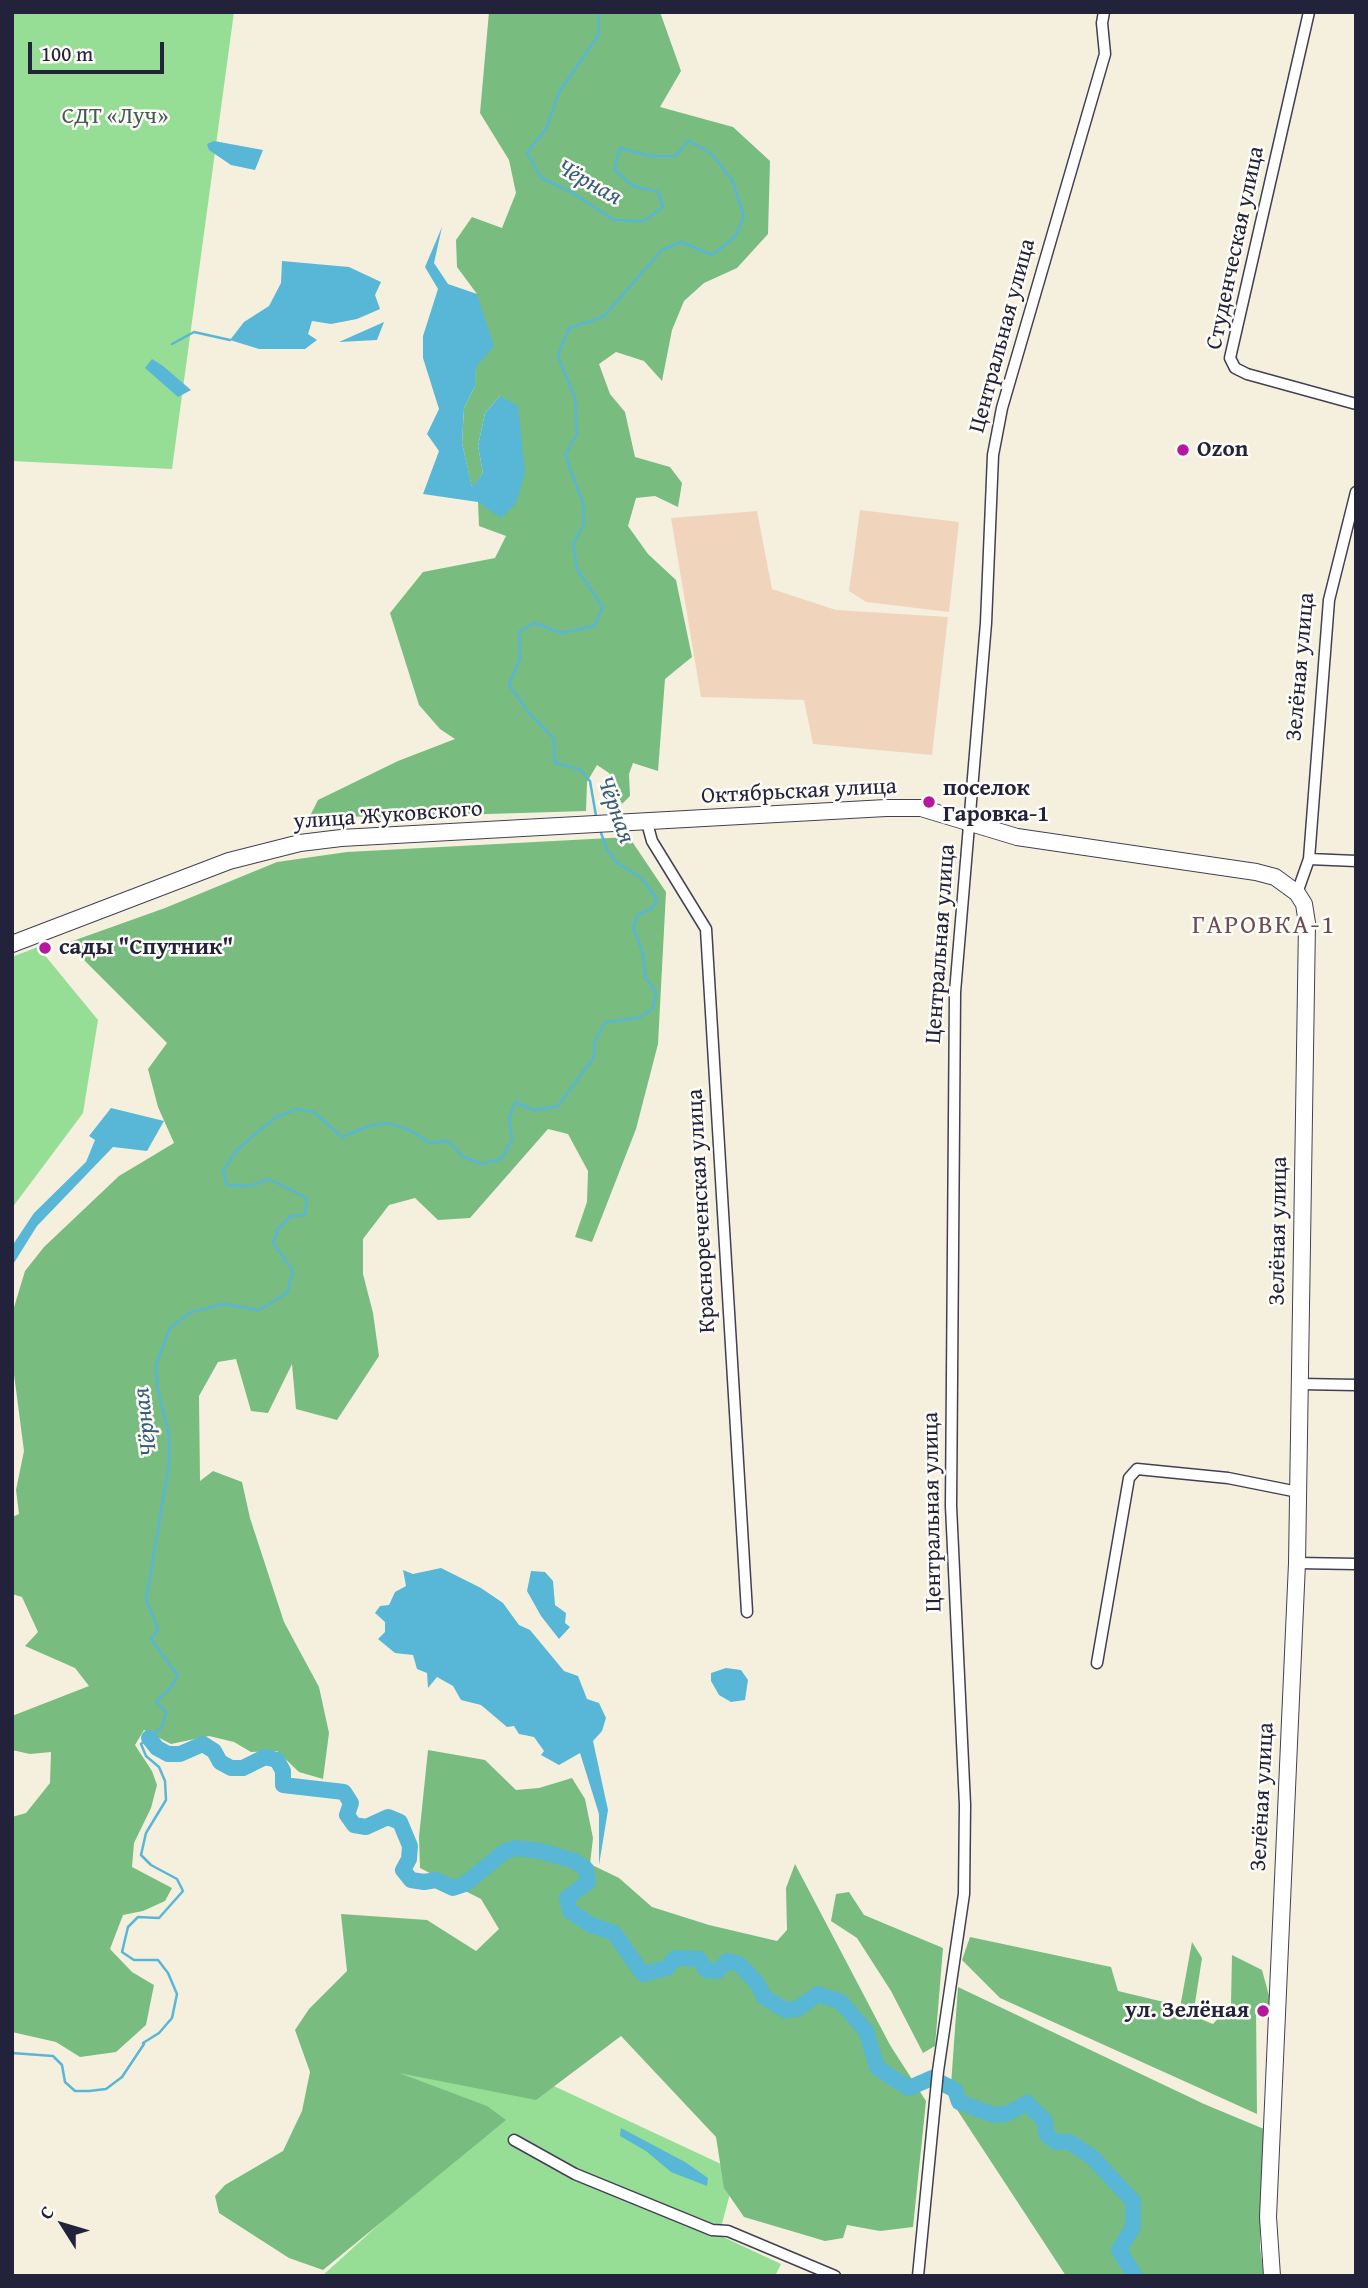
<!DOCTYPE html>
<meta charset="utf-8">
<style>
body{margin:0}
#map{position:relative;width:1368px;height:2288px;overflow:hidden;background:#f5f0de;font-family:"Gentium Book Plus",serif}
canvas{display:block}
.frame{position:absolute;inset:0;border:14px solid #22223b;pointer-events:none}
.north{position:absolute;left:28px;top:2190px;width:70px;height:70px;-webkit-text-stroke:5px #fdfcf7;paint-order:stroke;rotate:307deg;font-size:19px;font-weight:700;line-height:28px;text-align:center;color:#22223b}
.north::after{content:'';display:block;margin:auto;width:24px;height:32px;background:#22223b;clip-path:polygon(50% 0,100% 100%,50% 72%,0 100%)}
.scale{position:absolute;left:28px;top:42px;width:136px;height:32px;box-sizing:border-box;border:4px solid #22223b;border-top:0;padding-left:9px;font-size:21px;line-height:24px;white-space:nowrap;color:#22223b;-webkit-text-stroke:5px #fdfcf7;paint-order:stroke}
</style>
<div id="map">
<canvas width="1368" height="2288"></canvas>
<div class="frame"></div>
<div class="north">С</div>
<div class="scale">100 m</div>
</div>
<script>
const c = document.querySelector('canvas').getContext('2d');
c.lineJoin = 'round';
function fillPath(path, color) {
  c.fillStyle = color;
  c.fill(path, 'evenodd');
}
function shape(rows) {
  const path = new Path2D();
  for (const r of rows) {
    path.moveTo(r[0], r[1]);
    for (let i = 2; i < r.length; i += 2) path.lineTo(r[i], r[i + 1]);
  }
  return path;
}
function stroke(path, color, width, dash) {
  c.strokeStyle = color;
  c.lineWidth = width;
  c.lineCap = dash ? 'butt' : 'round';
  c.setLineDash(dash || []);
  c.stroke(path);
}
function drawText(font, color, halo, rows, align = 'center') {
  c.font = font + ' "Gentium Book Plus",serif';
  c.lineWidth = 5;
  c.setLineDash([]);
  c.textBaseline = 'middle';
  c.strokeStyle = halo;
  c.fillStyle = color;
  for (const [text, x, y, turn = 0] of rows) {
    c.save();
    c.translate(x, y);
    c.rotate((+turn || 0) * Math.PI / 180);
    c.textAlign = isNaN(turn) ? turn : align;
    if (halo) c.strokeText(text, 0, 0);
    c.fillText(text, 0, 0);
    c.restore();
  }
}
const built = shape([
 [860,510,959,522,949,612,866,602,849,591],
 [757,511,772,589,836,610,948,617,932,755,813,744,804,700,701,697,671,518]
]);
const green = shape([
 [12,12,234,12,172,469,12,461],
 [38,947,98,1020,83,1113,12,1208,12,957],
 [374,2027,511,2066,736,2171,719,2235,781,2264,775,2276,322,2276,484,2129,352,2091]
]);
const forest = shape([
 [489,12,660,12,681,71,660,107,733,127,770,161,768,234,737,268,704,283,684,301,672,330,662,381,644,361,616,352,599,364,610,394,625,412,635,457,670,467,682,483,678,507,655,496,636,498,628,526,648,554,676,580,692,657,665,679,658,771,633,763,629,774,630,796,622,804,609,773,597,765,587,782,586,811,389,817,310,816,318,800,398,761,455,739,440,729,419,705,390,613,423,572,495,558,506,536,479,526,478,502,500,396,485,413,478,446,483,473,472,488,462,443,464,408,475,386,477,294,457,267,456,240,472,217,502,228,516,193,509,160,480,113],
 [629,837,666,892,658,1044,636,1129,592,1242,575,1237,587,1202,588,1171,568,1134,548,1129,470,1218,438,1220,415,1198,389,1205,363,1239,363,1274,373,1313,379,1356,337,1420,296,1409,292,1364,268,1413,251,1411,236,1359,218,1362,199,1396,200,1481,213,1471,242,1482,250,1518,284,1622,319,1687,329,1733,323,1779,299,1772,277,1751,251,1752,234,1742,209,1736,171,1744,144,1730,135,1745,152,1771,157,1785,151,1808,134,1843,132,1867,172,1888,165,1901,143,1911,123,1915,110,1949,132,1972,154,1985,146,2025,116,2052,80,2057,56,2042,12,2032,12,1817,26,1813,50,1783,51,1752,30,1754,12,1750,12,1716,89,1686,75,1668,25,1646,38,1632,22,1597,12,1594,12,1517,19,1514,16,1490,24,1451,12,1359,12,1314,25,1271,44,1247,119,1176,174,1143,158,1107,148,1069,167,1043,67,943,165,908,277,862,347,852],
 [428,1750,485,1760,516,1790,539,1788,572,1778,585,1799,593,1838,590,1864,619,1878,652,1907,709,1925,777,1941,787,1930,786,1888,795,1864,890,2045,926,2101,913,2227,880,2231,847,2225,843,2238,825,2241,744,2217,724,2188,716,2137,621,2036,536,2100,399,2073,487,2106,506,2120,323,2270,289,2258,219,2213,215,2196,225,2185,283,2151,302,2111,310,2072,295,2030,309,2009,347,1971,341,1914,427,1920,476,1951,499,1929,481,1899,420,1868,419,1837],
 [849,1892,864,1915,943,1948,935,2046,923,2053,891,1991,857,1938,831,1921,836,1894],
 [970,1937,1111,1967,1118,1991,1164,2002,1179,2013,1192,1942,1202,1958,1193,2016,1213,2024,1231,2004,1232,1955,1262,1970,1271,2003,1256,2009,1257,2114,1000,1998,962,1960],
 [958,1987,1204,2104,1264,2129,1260,2247,1264,2276,1066,2276,950,2099]
]);
const water = shape([
 [214,141,263,150,255,170,231,165,209,150,207,144],
 [442,227,434,263,448,284,477,294,494,346,476,367,475,386,464,408,462,443,472,487,483,473,478,446,485,413,500,396,518,406,525,473,516,503,501,518,478,502,423,494,439,451,427,434,439,409,423,358,423,336,438,289,425,267],
 [282,261,349,267,381,282,375,295,380,309,357,319,331,324,312,321,308,334,317,340,305,349,259,349,230,340,244,322,269,306,281,283],
 [384,322,377,340,339,342],
 [152,359,163,366,191,390,178,397,145,368],
 [111,1108,164,1121,147,1151,113,1147,37,1226,12,1266,12,1246,34,1213,86,1162,95,1140,89,1136],
 [441,1568,481,1588,503,1603,519,1625,530,1630,564,1671,578,1676,587,1699,599,1703,606,1718,602,1731,593,1741,608,1810,599,1865,599,1814,580,1753,559,1765,541,1755,544,1751,534,1737,519,1734,514,1726,507,1727,481,1705,461,1700,453,1686,437,1677,428,1688,427,1673,417,1669,413,1655,395,1653,378,1639,385,1632,385,1622,375,1613,380,1606,389,1605,395,1592,406,1586,403,1570,413,1574],
 [531,1571,545,1572,553,1581,555,1605,566,1613,565,1623,570,1627,559,1639,541,1616,527,1591],
 [726,1668,741,1670,748,1680,745,1700,731,1702,719,1695,711,1681,711,1673],
 [621,2128,685,2162,708,2178,707,2186,671,2172,646,2151,620,2136]
]);
const stream = shape([
 [172,344,194,332,230,340],
 [596,816,590,781,579,769,555,763,554,739,528,712,509,685,520,658,519,632,534,623,562,633,594,626,603,607,577,569,573,544,584,524,583,503,565,455,577,434,575,398,558,356,569,328,603,317,662,250,681,242,712,255,735,237,744,216,732,180,711,153,689,141,675,156,650,156,620,148,614,169,633,186,658,192,663,207,644,221,614,220,571,192,541,178,527,153,546,129,559,92,598,36,599,12],
 [143,2043,159,2033,172,2018,177,1994,168,1973,158,1960,134,1960,122,1952,128,1927,138,1917,159,1918,183,1891,177,1879,151,1865,141,1855,146,1833,166,1800,165,1781,159,1767,146,1756,141,1744,162,1727,166,1712,156,1701,168,1691,178,1676,151,1639,158,1629,146,1600,169,1464,169,1436,157,1386,156,1365,170,1328,191,1312,224,1304,259,1310,287,1293,293,1271,273,1243,278,1229,291,1216,305,1215,307,1198,269,1179,250,1186,227,1185,223,1171,236,1151,254,1135,275,1118,296,1109,314,1112,342,1137,369,1126,387,1123,410,1130,430,1143,448,1141,463,1157,482,1164,501,1159,512,1140,509,1119,515,1102,534,1110,558,1106,594,1057,595,1041,605,1022,639,1018,653,1008,656,992,645,977,643,953,633,927,638,915,651,909,657,900,642,878,617,863,606,847,600,830],
 [12,2053,53,2056,62,2065,65,2082,75,2091,89,2091,106,2089,122,2077,144,2044]
]);
const river = shape([
 [149,1738,157,1748,168,1754,180,1754,203,1744,214,1751,220,1762,231,1768,243,1768,265,1757,277,1760,283,1771,283,1785,344,1792,351,1803,347,1815,354,1825,366,1827,388,1817,400,1822,410,1846,409,1859,403,1870,411,1880,424,1882,436,1880,453,1888,465,1884,504,1852,515,1848,540,1851,575,1861,586,1869,588,1882,567,1898,570,1911,591,1925,614,1933,643,1974,667,1968,675,1958,699,1959,706,1970,718,1971,727,1961,739,1964,757,1983,764,1997,785,2010,797,2009,818,1994,841,2002,866,2031,877,2067,888,2075,909,2088,932,2078,955,2090,959,2102,994,2115,1006,2114,1027,2103,1045,2121,1046,2134,1056,2142,1069,2142,1091,2156,1133,2201,1133,2227,1119,2250,1135,2276]
]);
const street = shape([
 [1309,12,1230,358,1235,368,1247,374,1356,404],
 [647,823,652,841,706,929,747,1612],
 [1309,859,1356,861],
 [1297,893,1309,859,1329,600,1356,492],
 [1300,1384,1356,1385],
 [1297,1563,1356,1564],
 [1097,1663,1129,1478,1137,1469,1228,1478,1298,1492],
 [514,2140,575,2174,712,2230,728,2231,835,2276],
 [918,2276,938,2071,964,1894,965,1805,951,1506,955,992,986,623,993,455,1002,408,1105,54,1102,23,1104,12]
]);
const secondary = shape([
 [12,944,229,861,300,843,341,838,886,808,921,808,1017,837,1256,872,1275,877,1297,893,1304,904,1307,923,1297,1563,1268,2217,1272,2276]
]);
const markers = [
 [1183,450,7,"#b5179e"],
 [929,802,7,"#b5179e"],
 [45,948,7,"#b5179e"],
 [1263,2011,7,"#b5179e"]
];
const parkNames = [
 ["СДТ «Луч»",115,117]
];
const streetNames = [
 ["Студенческая улица",1236,248,-78],
 ["Центральная улица",1003,336,-75],
 ["Зелёная улица",1301,667,-85],
 ["Октябрьская улица",799,792,-3],
 ["улица Жуковского",388,816,-4],
 ["Центральная улица",941,944,-86],
 ["Краснореченская улица",702,1211,-93],
 ["Зелёная улица",1279,1231,-89],
 ["Центральная улица",933,1512,-91],
 ["Зелёная улица",1263,1797,-87]
];
const poiNames = [
 ["Ozon",1197,450],
 ["поселок",943,789],
 ["Гаровка-1",943,815],
 ["сады \"Спутник\"",59,948],
 ["ул. Зелёная",1249,2011,"right"]
];
const waterNames = [
 ["Чёрная",589,183,29],
 ["Чёрная",615,810,70],
 ["Чёрная",146,1422,-97]
];
const quarterNames = [
 ["ГАРОВКА-1",1264,926]
];
fillPath(built, '#f0d5bc');
fillPath(green, '#96dd96');
fillPath(forest, '#78bc7f');
fillPath(water, '#58b6d7');
stroke(stream, '#58b6d7', 2.5);
stroke(river, '#58b6d7', 16);
stroke(street, '#424153', 13);
stroke(secondary, '#424153', 18);
stroke(street, '#fff', 10);
stroke(secondary, '#fff', 16);
for (const [x, y, r, color] of markers) {
  const dot = new Path2D();
  dot.arc(x, y, r, 0, 2 * Math.PI);
  c.fillStyle = color;
  c.fill(dot);
  stroke(dot, '#fdfcf7', 2.5);
}
drawText('23px', '#455a56', '#fdfcf7', parkNames);
drawText('23px', '#22223b', '#fdfcf7', streetNames);
drawText('bold 23px', '#22223b', '#fdfcf7', poiNames, 'left');
drawText('italic 24px', '#385d79', '#fdfcf7', waterNames);
c.letterSpacing = '2px';
drawText('26px', '#6a4b57', '#fdfcf7', quarterNames);
c.letterSpacing = '0px';
</script>
